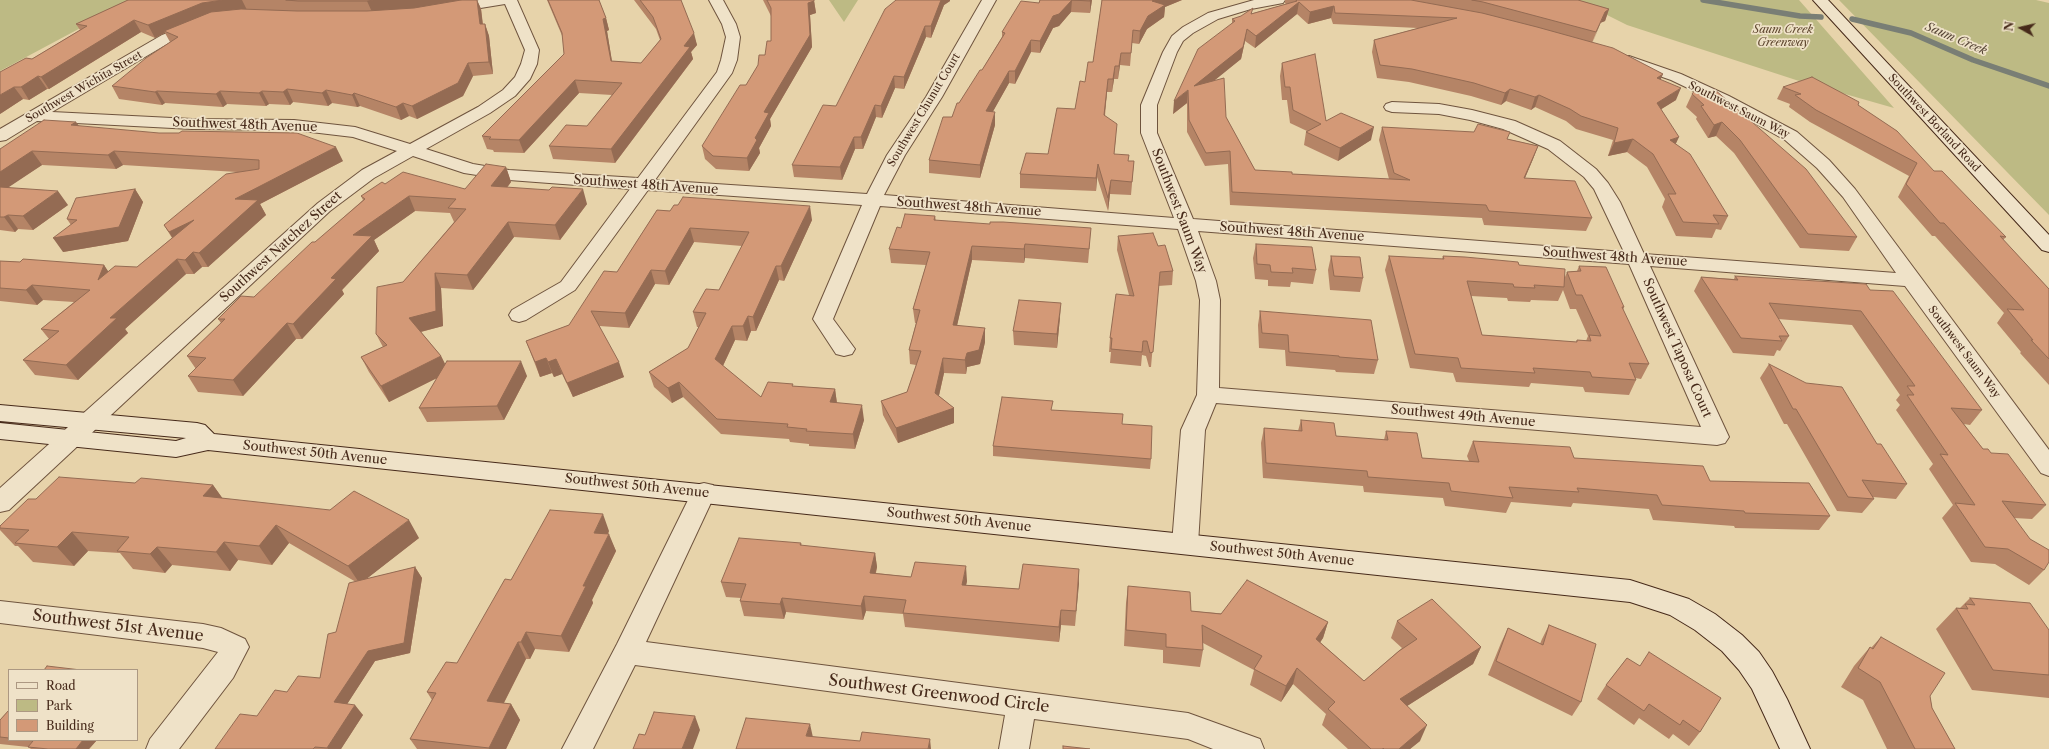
<!DOCTYPE html>
<style>
body{margin:0}
#map{position:relative;width:2049px;height:749px;overflow:hidden;background:#e7d3aa;font-family:"Libre Caslon Text",serif}
canvas{display:block}
.legend{position:absolute;left:8px;top:669px;width:130px;height:72px;box-sizing:border-box;background:#efe2c8;border:1px solid #ac9882;margin:0;padding:5px 7px;list-style:none;font-size:12px;color:#472a1a}
.legend li{display:flex;align-items:center;gap:8px;height:20px}
.legend b{width:20px;border:1px solid #ac9882}
.north{position:absolute;left:2001px;top:8px;width:40px;height:40px;-webkit-text-stroke:3px #efe2c8;paint-order:stroke;rotate:278deg;font-size:11px;font-weight:700;line-height:16px;text-align:center;color:#472a1a}
.north::after{content:'';display:block;margin:auto;width:14px;height:18px;background:#472a1a;clip-path:polygon(50% 0,100% 100%,50% 72%,0 100%)}
</style>
<div id="map">
<canvas width="2049" height="749"></canvas>
<ul class="legend">
<li><b style="height:5px;background:#efe2c8"></b>Road</li>
<li><b style="height:11px;background:#bdba84"></b>Park</li>
<li><b style="height:11px;background:#d39977"></b>Building</li>
</ul>
<div class="north">N</div>
</div>
<script>
const c = document.querySelector('canvas').getContext('2d');
c.lineJoin = 'round';
function fillPath(path, color) {
  c.fillStyle = color;
  c.fill(path, 'evenodd');
}
function shape(rows) {
  const path = new Path2D();
  for (const r of rows) {
    path.moveTo(r[0], r[1]);
    for (let i = 2; i < r.length; i += 2) path.lineTo(r[i], r[i + 1]);
  }
  return path;
}
function stroke(path, color, width, dash) {
  c.strokeStyle = color;
  c.lineWidth = width;
  c.lineCap = dash ? 'butt' : 'round';
  c.setLineDash(dash || []);
  c.stroke(path);
}
function drawText(font, color, halo, rows, align = 'center') {
  c.font = font + ' "Libre Caslon Text",serif';
  c.lineWidth = 3.5;
  c.setLineDash([]);
  c.textBaseline = 'middle';
  c.strokeStyle = halo;
  c.fillStyle = color;
  for (const [text, x, y, turn = 0] of rows) {
    c.save();
    c.translate(x, y);
    c.rotate((+turn || 0) * Math.PI / 180);
    c.textAlign = isNaN(turn) ? turn : align;
    if (halo) c.strokeText(text, 0, 0);
    c.fillText(text, 0, 0);
    c.restore();
  }
}
const green = shape([
 [0,0,140,0,116,9,0,71],
 [829,0,858,0,844,22],
 [1577,0,1799,0,1894,108,1796,80,1627,25],
 [1839,0,2036,0,2049,3,2049,215]
]);
const stream = shape([
 [1703,0,1800,16,1821,17],
 [1852,19,1911,33,1973,60,2049,86]
]);
const street = shape([
 [479,0,517,0,539,50,537,64,530,79,515,96,490,113,426,149,473,164,509,170,638,178,717,72,721,60,726,37,722,24,709,0,723,0,736,24,740,37,737,60,732,73,655,180,867,194,887,155,926,97,982,0,996,0,942,97,905,155,884,195,1174,218,1141,133,1141,105,1163,52,1172,36,1183,27,1208,13,1254,0,1285,0,1283,3,1251,9,1218,19,1193,33,1183,41,1177,52,1157,105,1157,133,1193,219,1624,252,1594,189,1584,177,1548,149,1503,129,1470,120,1439,114,1392,112,1386,110,1384,107,1386,104,1392,102,1439,104,1472,110,1515,121,1560,141,1596,169,1608,183,1620,202,1644,254,1896,273,1843,197,1817,168,1785,140,1717,102,1671,80,1619,62,1616,59,1619,56,1629,56,1681,74,1729,96,1797,132,1829,160,1855,189,2049,450,2049,476,2041,473,1905,286,1650,266,1729,437,1725,443,1717,445,1216,403,1205,430,1198,544,1194,551,1185,554,1176,551,1172,544,1181,430,1197,395,1200,300,1196,281,1178,229,880,206,833,319,855,349,852,354,844,356,836,354,813,319,862,205,648,190,575,290,526,320,519,322,512,320,509,315,512,310,561,282,630,189,509,180,464,173,413,156,374,178,330,211,9,510,0,512,0,488,318,203,362,170,397,151,353,137,294,130,192,129,37,121,6,140,0,141,0,129,162,35,194,23,199,24,201,27,199,30,172,41,52,112,192,119,294,120,355,127,410,144,478,107,503,90,515,77,521,64,525,50,505,4,450,13,445,12,443,9,445,6,479,0],
 [1198,231,1629,264,1701,427,1219,388,1220,300,1216,281,1198,231],
 [704,483,713,485,716,492,646,642,1188,713,1260,739,1264,749,1213,749,1188,739,1034,719,1029,749,999,749,1005,715,635,665,593,749,562,749,617,644,692,492,695,485,704,483],
 [0,601,203,624,221,628,245,639,249,647,233,678,179,749,146,749,150,739,218,652,203,648,0,623,0,601]
]);
const secondary = shape([
 [1813,0,1828,0,2049,235,2049,252,2042,250,1813,0],
 [0,405,197,423,205,425,214,434,1630,580,1689,599,1715,614,1742,635,1759,652,1772,671,1787,699,1810,749,1780,749,1752,689,1739,670,1722,651,1695,630,1670,615,1630,602,208,450,176,457,0,439,0,423,176,441,186,438,0,421,0,405]
]);
const wall = shape([
 [128,0,477,0,481,9,483,24,485,24,489,36,493,74,473,76,463,96,417,119,409,116,401,120,360,106,357,107,332,103,328,106,293,102,290,105,269,104,266,106,227,104,223,107,165,103,162,105,119,99,112,86,170,42,165,33,155,38,141,32,49,89,47,89,29,100,23,99,0,114,26,58,32,59,80,30,76,24],
 [547,0,599,0,606,18,609,30,607,31,612,61,641,63,660,40,656,29,634,0,681,0,697,45,691,52,693,59,615,163,553,159,549,146,587,126,612,95,579,93,524,153,494,152,493,150,487,149,482,136,564,54,563,38],
 [763,0,814,0,816,13,810,15,812,47,770,119,771,126,759,148,760,153,749,171,716,169,705,159,702,146,746,85,765,55,771,41,771,16],
 [896,0,950,0,950,1,944,5,931,38,926,37,904,89,895,88,882,118,876,117,863,149,855,149,842,180,794,177,792,165,836,106],
 [1040,0,1092,0,1090,13,1071,12,1059,26,1053,28,1040,53,1031,52,1015,84,1009,83,993,111,995,125,980,178,929,173,929,160,959,103,982,70,1002,37,1002,32,1039,3],
 [1102,0,1182,0,1165,7,1164,17,1147,29,1139,44,1132,43,1130,66,1120,65,1118,79,1114,79,1112,92,1107,92,1105,116,1116,137,1114,154,1128,161,1134,161,1131,195,1110,194,1108,211,1097,177,1096,191,1020,188,1020,174,1048,154,1075,109,1093,62],
 [1285,0,1578,0,1609,9,1605,21,1600,23,1592,43,1663,74,1660,79,1676,100,1661,109,1676,144,1728,216,1721,230,1716,229,1712,238,1676,236,1662,207,1665,199,1647,167,1627,152,1608,156,1613,140,1576,129,1566,121,1535,107,1531,110,1506,101,1501,105,1471,96,1409,82,1377,78,1372,52,1374,40,1418,28,1333,24,1331,18,1308,24,1297,14,1255,48,1245,41,1241,59,1214,80,1226,117,1255,170,1292,174,1389,179,1379,140,1382,127,1508,139,1538,146,1533,159,1525,178,1592,218,1586,231,1484,225,1482,218,1230,205,1228,164,1205,166,1187,132,1187,103,1173,114,1232,23,1232,19,1286,4,1285,3],
 [1282,63,1326,121,1371,140,1338,161,1304,145,1306,132,1307,131,1290,123,1287,100,1282,100,1280,76],
 [1783,87,1858,105,1934,171,2006,237,2003,240,2049,289,2049,385,2020,353,2021,352,1997,323,2004,313,1935,236,1932,236,1898,197,1909,176,1810,122,1789,107,1790,104,1777,99],
 [1692,94,1707,96,1708,94,1857,237,1849,251,1800,248,1734,153,1716,136,1708,138,1696,119,1697,117,1686,107],
 [76,122,79,126,343,161,260,204,266,215,208,267,202,267,194,274,186,274,125,329,128,333,78,380,35,375,23,360,49,339,41,329,74,302,43,300,37,305,0,301,0,261,20,262,104,265,108,272,137,267,172,238,164,225,237,172,123,165,116,169,42,165,8,187,68,205,33,230,18,229,15,232,0,230,0,149],
 [506,167,511,182,507,188,587,204,560,240,514,237,473,290,441,288,443,326,421,332,441,356,445,364,527,376,504,420,427,422,419,408,437,378,389,402,369,372,361,357,383,347,376,334,403,282,454,222,450,213,415,211,374,240,379,251,342,290,344,294,302,339,296,339,243,396,198,392,188,376,196,369,187,356,221,323,218,319,254,297,363,200,361,196,385,184,465,189],
 [135,189,143,202,128,241,63,252,71,225,67,219],
 [657,210,812,220,784,281,779,280,756,331,751,331,747,341,735,340,723,366,761,397,793,386,835,389,837,403,864,420,855,449,809,446,809,444,790,442,789,439,721,434,683,397,672,403,654,387,649,372,688,348,699,327,697,327,693,312,719,290,742,246,694,242,669,285,655,284,629,328,599,326,624,377,573,397,562,374,554,377,552,373,540,377,526,341,569,325,617,272],
 [935,216,936,221,1090,242,1088,263,1025,258,1024,263,972,260,957,325,985,342,980,364,967,367,966,374,944,373,939,396,954,408,954,423,898,443,883,415,881,401,907,392,916,365,910,364,909,350,916,323,915,323,913,309,926,265,891,263,889,249,901,228],
 [1118,236,1158,246,1173,271,1172,285,1158,286,1151,367,1149,367,1146,356,1142,355,1141,366,1110,363,1111,352,1109,352,1110,338,1129,295,1117,250],
 [1256,244,1316,270,1313,284,1291,282,1290,287,1268,286,1268,280,1255,279,1253,258],
 [1331,256,1363,278,1360,292,1330,290,1328,270],
 [1389,256,1442,259,1443,256,1519,265,1565,277,1567,272,1577,271,1579,266,1624,307,1623,310,1649,364,1641,379,1635,378,1636,380,1629,395,1585,392,1583,387,1531,383,1529,387,1456,382,1453,373,1410,368,1385,270],
 [1563,290,1570,309,1576,309,1588,336,1586,341,1577,340,1576,342,1482,335,1471,296,1507,298,1508,301,1530,302,1531,300,1558,301],
 [1735,276,1870,290,1982,410,1970,425,1964,424,1983,449,1991,453,2046,505,2032,519,2014,518,2044,570,2029,585,1995,564,1971,562,1942,518,1953,505,1929,469,1933,464,1896,410,1900,405,1896,400,1900,395,1852,325,1778,319,1789,336,1780,351,1777,350,1774,356,1733,353,1694,291,1701,277,1734,279],
 [1260,311,1378,360,1374,374,1336,372,1335,370,1286,366,1285,350,1259,348,1258,325],
 [1060,317,1057,348,1014,345,1013,331],
 [1769,364,1877,444,1907,484,1896,499,1873,497,1874,499,1862,513,1837,511,1787,424,1784,424,1760,378],
 [1052,410,1151,459,1150,469,993,456,993,446],
 [1301,420,1336,436,1384,440,1386,431,1422,458,1469,461,1467,456,1473,441,1710,481,1830,516,1819,530,1735,528,1734,526,1653,520,1649,509,1573,503,1571,507,1511,502,1506,513,1445,506,1443,498,1364,492,1363,486,1263,478,1261,443,1264,428,1298,431],
 [135,483,213,485,222,498,419,538,366,579,415,567,422,578,410,653,375,661,347,704,363,715,341,749,215,749,287,692,320,678,356,582,289,543,272,565,238,560,230,571,172,565,165,573,133,569,120,553,88,551,74,566,33,562,18,546,15,546,0,530,0,526,36,499],
 [609,531,608,534,616,551,592,600,593,603,569,652,535,649,530,659,526,659,504,703,511,704,520,720,506,749,417,749,410,739,432,700,427,692,457,663,511,580],
 [801,543,802,546,875,553,877,567,876,573,911,577,967,581,966,585,1019,589,1079,569,1075,626,1061,625,1059,642,905,627,903,614,866,611,863,620,786,612,784,619,744,616,740,601,741,598,726,597,721,582],
 [1128,586,1191,611,1328,622,1323,638,1320,642,1364,681,1402,648,1391,638,1397,621,1481,647,1473,664,1407,706,1420,741,1410,749,1348,749,1322,725,1326,714,1293,684,1281,702,1250,685,1254,670,1203,643,1203,650,1200,667,1163,663,1163,650,1124,646,1126,603],
 [1970,598,2049,630,2049,698,1972,690,1936,629,1956,608,1960,608],
 [1549,625,1581,702,1572,716,1488,675,1501,643,1508,628,1540,644,1542,639],
 [1881,637,1930,696,1932,708,1955,749,1887,749,1863,700,1841,687,1854,666,1870,647,1871,648],
 [1627,658,1700,732,1689,746,1673,734,1669,739,1639,718,1634,725,1597,699,1606,685],
 [9,710,9,740,97,740,89,749,31,749,28,747,0,744,0,720]
]);
const shadedWall = shape([
 [223,0,242,0,247,10,164,31,165,33,155,38,148,25,202,3],
 [374,0,470,0,418,9,372,12,367,1],
 [477,0,481,9,484,37,480,24],
 [941,0,950,0,950,1,944,5,931,38,931,26],
 [1072,0,1071,12,1059,26,1053,28,1040,53,1040,41,1053,16],
 [1090,0,1092,0,1090,13],
 [1155,0,1182,0,1165,7,1164,17,1147,29,1139,44,1140,31,1152,1],
 [814,1,816,13,810,15,812,47,770,119,771,126,759,148,760,153,749,171,747,158,764,112,808,3],
 [1299,2,1297,14,1255,48,1256,36],
 [1334,6,1331,18,1308,24,1310,12],
 [1609,9,1605,21,1600,23,1592,44,1605,12],
 [606,18,609,30,607,31,614,74,611,61,603,19],
 [134,20,141,32,49,89,41,77],
 [485,24,489,36,493,74,489,62],
 [925,26,926,37,904,89,904,77],
 [1247,29,1245,41,1241,59,1193,98,1194,86],
 [694,33,697,45,691,52,693,59,615,163,611,149,684,46],
 [1031,40,1031,52,1015,84,1015,71],
 [1121,53,1120,65,1118,79,1119,66],
 [468,63,473,76,463,96,417,119,412,106],
 [1115,66,1114,79,1112,92,1113,79],
 [1009,71,1009,83,986,124,986,111],
 [1663,74,1658,86,1657,78],
 [38,76,47,89,29,100,21,87],
 [894,76,895,88,882,118,881,106],
 [1108,79,1107,92,1103,128,1104,115],
 [575,80,579,93,524,153,519,140],
 [14,87,23,99,0,114,0,95],
 [1681,88,1676,100,1652,115,1657,103],
 [287,89,293,102,290,105,283,92],
 [1510,89,1506,101,1501,105,1505,93],
 [326,90,332,103,328,106,322,93],
 [1188,90,1187,103,1173,114,1174,101],
 [157,91,165,103,162,105,155,92],
 [220,91,227,104,223,107,216,94],
 [262,91,269,104,266,106,259,93],
 [354,93,360,106,357,107,352,95],
 [1539,95,1535,107,1531,110,1535,97],
 [403,103,409,116,401,120,396,107],
 [875,105,876,117,863,149,861,137],
 [995,112,995,125,980,178,980,165],
 [76,122,85,135,71,125],
 [1722,122,1716,136,1708,138,1714,125],
 [1374,127,1371,140,1338,161,1340,148],
 [854,137,855,149,842,180,840,167],
 [1679,137,1673,150,1670,140],
 [1633,139,1627,152,1608,156,1614,143],
 [1538,146,1533,159,1519,192,1524,178],
 [336,147,343,161,260,204,266,215,208,267,199,253,235,199],
 [32,151,42,165,0,193,0,172],
 [114,151,123,165,116,169,108,155],
 [1098,164,1097,177,1096,191,1096,178],
 [506,167,511,182,496,201,491,186],
 [1111,180,1110,194,1108,211,1108,198],
 [135,189,143,202,128,241,63,252,53,238],
 [583,189,587,204,560,240,555,225],
 [58,191,68,205,33,230,23,216],
 [409,196,415,211,374,240,379,251,342,290,344,294,302,339,293,324,331,278,353,235],
 [810,206,812,220,784,281,781,266],
 [8,215,18,229,15,232,4,217],
 [194,220,178,247,169,232],
 [508,222,514,237,473,290,467,275],
 [690,228,694,242,669,285,665,271],
 [1025,244,1025,258,1024,263,1024,249],
 [972,246,972,260,954,339,953,325],
 [193,252,202,267,194,274,185,260],
 [177,259,186,274,125,329,128,333,78,380,66,365,110,318],
 [104,265,114,280,98,280],
 [776,266,779,280,756,331,753,317],
 [651,270,655,284,629,328,625,313],
 [435,273,441,288,443,326,416,333,409,318],
 [32,285,43,300,37,305,26,290],
 [1061,303,1060,317,1057,348,1057,334],
 [748,316,751,331,747,341,743,326],
 [287,323,296,339,243,396,233,380],
 [732,326,735,340,719,374,715,359],
 [985,328,985,342,980,364,967,367,966,374,965,360,967,353],
 [441,356,449,372,389,402,381,386],
 [546,358,552,373,540,377,535,362],
 [943,358,944,373,936,408,935,393],
 [556,359,562,374,554,377,548,362],
 [521,361,527,376,504,420,497,406],
 [619,362,624,377,573,397,567,383],
 [679,382,683,397,672,403,668,388],
 [835,389,837,404,830,402],
 [862,405,864,420,855,449,853,434],
 [954,408,954,423,898,443,896,428],
 [213,485,226,503,203,496],
 [603,514,609,531,600,550,594,533],
 [409,520,419,538,360,584,348,566],
 [276,525,289,543,272,565,259,546],
 [72,532,88,551,74,566,57,547],
 [609,534,616,551,592,600,593,603,569,652,561,636,583,586],
 [224,542,238,560,230,571,216,552],
 [157,547,172,565,165,573,150,554],
 [875,553,877,567,872,587,870,573],
 [966,566,967,581,963,599,962,585],
 [415,567,422,578,410,653,375,661,342,712,334,702,368,651],
 [1079,569,1079,584,1075,626,1076,611],
 [864,596,866,611,863,620,861,606],
 [782,598,786,612,784,619,780,604],
 [1061,610,1061,625,1059,642,1059,627],
 [1328,622,1323,638,1312,655,1316,639],
 [526,632,535,649,530,659,521,642],
 [518,642,526,659,496,718,487,701],
 [1481,647,1473,664,1393,715,1400,699],
 [1297,668,1293,684,1281,702,1286,686],
 [511,704,520,720,506,749,489,749,489,748],
 [355,705,363,715,341,749,328,749,327,748],
 [695,716,700,730,693,749,682,749],
 [810,724,814,742,806,736],
 [1427,725,1420,741,1410,749,1399,749],
 [930,739,931,749,928,749],
 [83,740,97,740,89,749,76,749]
]);
const building = shape([
 [128,0,223,0,202,3,148,25,134,20,41,77,38,76,21,87,14,87,0,95,0,72,26,58,32,59,87,26,76,24,128,0],
 [286,0,374,0,367,1,298,1,286,0],
 [461,0,477,0,480,24,485,24,489,62,468,63,458,83,412,106,403,103,396,107,354,93,352,95,326,90,322,93,287,89,283,92,262,91,259,93,220,91,216,94,157,91,155,92,112,86,146,58,178,37,164,31,211,12,241,9,297,11,367,11,414,8,461,0],
 [548,0,599,0,606,18,603,19,611,61,641,63,661,39,653,17,640,0,681,0,694,33,684,46,690,47,611,149,549,146,566,125,587,126,622,83,575,80,519,140,489,139,491,137,482,136,564,54,562,33,548,0],
 [767,0,814,0,814,1,808,3,810,35,764,112,769,113,755,138,757,140,747,158,713,156,702,146,740,85,746,85,758,65,759,55,765,55,767,41,771,41,771,8,767,0],
 [896,0,941,0,931,26,925,26,904,77,894,76,881,106,875,105,861,137,854,137,840,167,792,165,823,105,836,106,885,9,896,0],
 [1040,0,1090,0,1090,1,1072,0,1059,14,1053,16,1040,41,1031,40,1015,71,1009,71,986,111,995,112,980,165,929,160,943,117,952,117,957,103,959,103,980,70,982,70,1005,33,1002,32,1021,1,1039,3,1040,0],
 [1102,0,1155,0,1152,1,1165,5,1148,16,1140,31,1133,30,1131,53,1121,53,1119,66,1115,66,1113,79,1108,79,1104,115,1117,124,1114,154,1129,155,1128,161,1134,161,1132,182,1111,180,1108,198,1098,164,1096,178,1020,174,1026,153,1048,154,1057,108,1075,109,1080,81,1085,82,1088,62,1093,62,1102,0],
 [1296,0,1411,0,1482,13,1537,27,1613,48,1663,74,1657,78,1681,88,1657,103,1679,137,1670,140,1690,154,1728,216,1713,215,1719,224,1683,222,1668,194,1676,194,1653,154,1633,139,1614,143,1618,128,1581,116,1570,109,1539,95,1535,97,1510,89,1505,93,1474,83,1412,69,1380,65,1374,40,1457,18,1335,13,1334,6,1310,12,1299,2,1256,36,1247,29,1243,47,1194,86,1224,78,1226,117,1255,170,1292,172,1292,174,1410,180,1394,173,1382,127,1474,132,1478,124,1510,132,1507,139,1538,146,1524,178,1575,181,1592,218,1489,211,1486,205,1232,192,1230,151,1206,153,1189,120,1188,90,1174,101,1198,49,1235,21,1232,19,1241,16,1253,8,1251,14,1297,1,1296,0],
 [1472,0,1578,0,1609,9,1605,12,1596,32,1483,2,1472,0],
 [1315,54,1326,121,1341,113,1374,127,1340,148,1306,132,1321,124,1293,110,1290,87,1285,87,1282,63,1315,54],
 [1812,77,1859,102,1858,105,1897,131,1934,171,1942,171,2006,237,2000,236,2049,289,2049,359,2031,340,2033,340,2007,309,2024,310,1944,223,1940,223,1906,184,1917,163,1816,110,1795,95,1801,94,1783,87,1812,77],
 [1714,89,1806,169,1857,237,1808,234,1740,140,1722,122,1714,125,1701,106,1704,105,1692,94,1695,90,1710,97,1708,94,1714,89],
 [44,120,76,122,71,125,159,133,179,133,182,131,297,133,336,147,235,199,258,200,199,253,193,252,185,260,177,259,110,318,117,318,66,365,23,360,59,331,41,329,90,290,32,285,26,290,0,288,0,261,20,262,23,259,104,265,98,280,115,266,137,267,194,220,169,232,164,225,226,174,259,169,259,160,114,151,108,155,32,151,0,172,0,149,44,120],
 [486,164,506,167,491,186,549,190,552,187,583,189,555,225,508,222,467,275,435,273,436,311,409,318,441,356,381,386,361,357,387,345,376,334,377,287,403,282,466,209,448,208,456,199,409,196,353,235,372,236,331,278,336,279,293,324,287,323,233,380,188,376,206,358,187,356,225,319,218,319,241,296,254,297,312,242,315,242,365,199,361,196,382,182,385,184,403,172,465,189,486,164],
 [0,187,58,191,23,216,8,215,4,217,0,217,0,187],
 [135,189,119,227,53,238,77,220,67,219,76,198,135,189],
 [683,197,810,206,781,266,776,266,753,317,748,316,743,326,732,326,715,359,761,397,768,382,793,384,792,386,835,389,830,402,862,405,853,434,806,431,807,429,787,427,788,424,717,419,679,382,668,388,649,372,688,348,706,313,693,312,706,289,719,290,749,232,690,228,665,271,651,270,625,313,591,311,619,362,567,383,556,359,548,362,546,358,535,362,526,341,569,325,604,271,617,272,657,210,670,211,674,205,678,205,683,197],
 [905,214,935,216,934,220,990,224,990,222,1003,222,1091,228,1089,249,1025,244,1024,249,972,246,953,325,985,328,979,350,967,353,965,360,943,358,935,393,954,408,896,428,881,401,907,392,921,351,909,350,920,310,913,309,930,252,889,249,897,227,901,228,905,214],
 [1153,233,1158,246,1165,245,1173,271,1160,272,1153,352,1150,353,1147,341,1143,341,1142,352,1111,349,1112,338,1110,338,1116,294,1134,296,1118,236,1153,233],
 [1256,244,1312,247,1316,270,1292,268,1293,273,1271,272,1270,265,1257,264,1256,244],
 [1331,256,1360,257,1363,278,1334,276,1331,256],
 [1389,256,1444,259,1443,256,1465,257,1518,262,1519,265,1565,269,1564,287,1534,285,1535,288,1514,287,1513,284,1467,281,1482,335,1577,342,1577,340,1591,341,1589,335,1601,336,1582,295,1576,295,1567,272,1581,271,1579,266,1606,267,1624,307,1622,307,1649,364,1629,363,1636,380,1592,377,1590,372,1533,368,1535,373,1461,368,1458,358,1415,354,1389,256],
 [1735,276,1866,284,1870,290,1893,291,1982,410,1951,408,1983,449,1988,449,1991,453,2008,454,2046,505,2002,501,2030,539,2049,550,2049,562,2044,570,2008,549,1985,547,1955,503,1975,505,1940,454,1948,455,1907,395,1914,395,1907,386,1915,386,1861,311,1769,303,1789,336,1779,336,1782,341,1741,338,1701,277,1738,280,1735,276],
 [1019,300,1061,303,1057,334,1013,331,1019,300],
 [1260,311,1371,320,1378,360,1339,357,1339,356,1289,352,1288,335,1262,333,1260,311],
 [447,361,521,361,497,406,419,408,447,361],
 [1769,364,1806,383,1842,387,1877,444,1881,444,1907,484,1862,480,1874,499,1848,497,1796,409,1793,409,1769,364],
 [1002,397,1053,401,1051,410,1123,414,1122,424,1152,426,1151,459,993,446,1002,397],
 [1301,420,1334,423,1336,436,1388,440,1386,431,1417,433,1422,458,1479,462,1473,441,1570,447,1574,458,1703,466,1710,481,1809,483,1830,516,1745,513,1744,511,1662,505,1657,495,1577,488,1579,492,1509,487,1513,498,1451,491,1449,483,1368,477,1367,471,1266,463,1264,428,1302,431,1301,420],
 [59,477,135,483,141,478,213,485,203,496,330,510,354,491,409,520,348,566,276,525,259,546,224,542,216,552,157,547,150,554,117,551,129,537,72,532,57,547,15,543,29,530,0,528,0,526,28,499,36,499,59,477],
 [550,510,603,514,594,533,609,534,583,586,586,586,561,636,526,632,521,642,518,642,487,701,511,704,489,748,410,739,436,693,427,692,446,662,457,663,505,579,511,580,550,510],
 [739,538,801,543,800,545,875,553,870,573,911,577,915,562,966,566,962,585,1019,589,1023,564,1079,569,1076,611,1061,610,1059,627,903,613,906,600,864,596,861,606,782,598,780,604,740,601,746,584,721,582,739,538],
 [415,567,404,643,368,651,334,702,355,705,327,748,315,747,313,749,215,749,240,714,257,716,275,690,287,692,298,676,320,678,328,634,336,632,349,583,415,567],
 [1247,580,1328,622,1316,639,1364,681,1399,651,1417,639,1397,621,1432,599,1481,647,1400,699,1427,725,1399,749,1384,749,1383,748,1383,749,1371,749,1328,709,1335,702,1297,668,1286,686,1254,669,1262,656,1202,625,1203,650,1166,647,1166,634,1126,630,1128,586,1190,592,1191,611,1221,614,1247,580],
 [1970,598,2030,603,2049,630,2049,675,1993,670,1956,608,1968,609,1965,604,1975,605,1970,598],
 [1549,625,1596,644,1581,702,1496,661,1508,628,1543,645,1549,625],
 [1881,637,1945,673,1930,696,1932,708,1955,749,1915,749,1880,682,1858,668,1870,647,1873,649,1881,637],
 [1649,652,1721,698,1700,732,1683,720,1680,725,1649,704,1644,711,1606,685,1627,658,1640,666,1649,652],
 [47,666,81,670,44,670,47,666],
 [9,710,9,738,0,737,0,720,9,710],
 [654,712,695,716,682,749,633,749,639,734,645,735,654,712],
 [746,718,810,724,806,736,860,741,862,732,930,739,928,749,736,749,746,718],
 [25,740,83,740,76,749,48,749,28,747,33,741,25,740],
 [1063,746,1090,749,1063,749,1063,746]
]);
const farParknames = [
 ["Saum Creek",1783,30],
 ["Greenway",1783,43]
];
const farStreetnames = [
 ["Southwest Wichita Street",84,87,-30],
 ["Southwest Chunut Court",924,110,-59],
 ["Southwest Saum Way",1739,110,27],
 ["Southwest Borland Road",1934,123,47],
 ["Southwest Saum Way",1964,352,53]
];
const farWaternames = [
 ["Saum Creek",1956,39,23]
];
const streetNames = [
 ["Southwest 48th Avenue",245,125,2],
 ["Southwest 48th Avenue",646,185,4],
 ["Southwest 48th Avenue",969,207,4],
 ["Southwest Saum Way",1179,211,69],
 ["Southwest 48th Avenue",1292,232,4],
 ["Southwest Natchez Street",281,247,-42],
 ["Southwest 48th Avenue",1615,257,4],
 ["Southwest Taposa Court",1677,348,66],
 ["Southwest 49th Avenue",1463,416,5],
 ["Southwest 50th Avenue",315,453,6],
 ["Southwest 50th Avenue",637,486,6],
 ["Southwest 50th Avenue",959,520,6],
 ["Southwest 50th Avenue",1282,554,6]
];
const nearStreetnames = [
 ["Southwest 51st Avenue",118,626,7],
 ["Southwest Greenwood Circle",939,694,7]
];
fillPath(green, '#bdba84');
stroke(stream, '#797e75', 5.5);
stroke(street, '#6f543e', 2);
stroke(secondary, '#472a1a', 2);
fillPath(street, '#efe2c8');
fillPath(secondary, '#efe2c8');
fillPath(wall, '#b58466');
fillPath(shadedWall, '#946b53');
fillPath(building, '#d39977');
stroke(building, '#946b53', 1);
drawText('italic 11px', '#5f472f', '#efe2c8', farParknames);
drawText('11px', '#472a1a', '#efe2c8', farStreetnames);
drawText('italic 12px', '#584638', '#efe2c8', farWaternames);
drawText('13px', '#472a1a', '#efe2c8', streetNames);
drawText('16px', '#472a1a', '#efe2c8', nearStreetnames);
</script>
